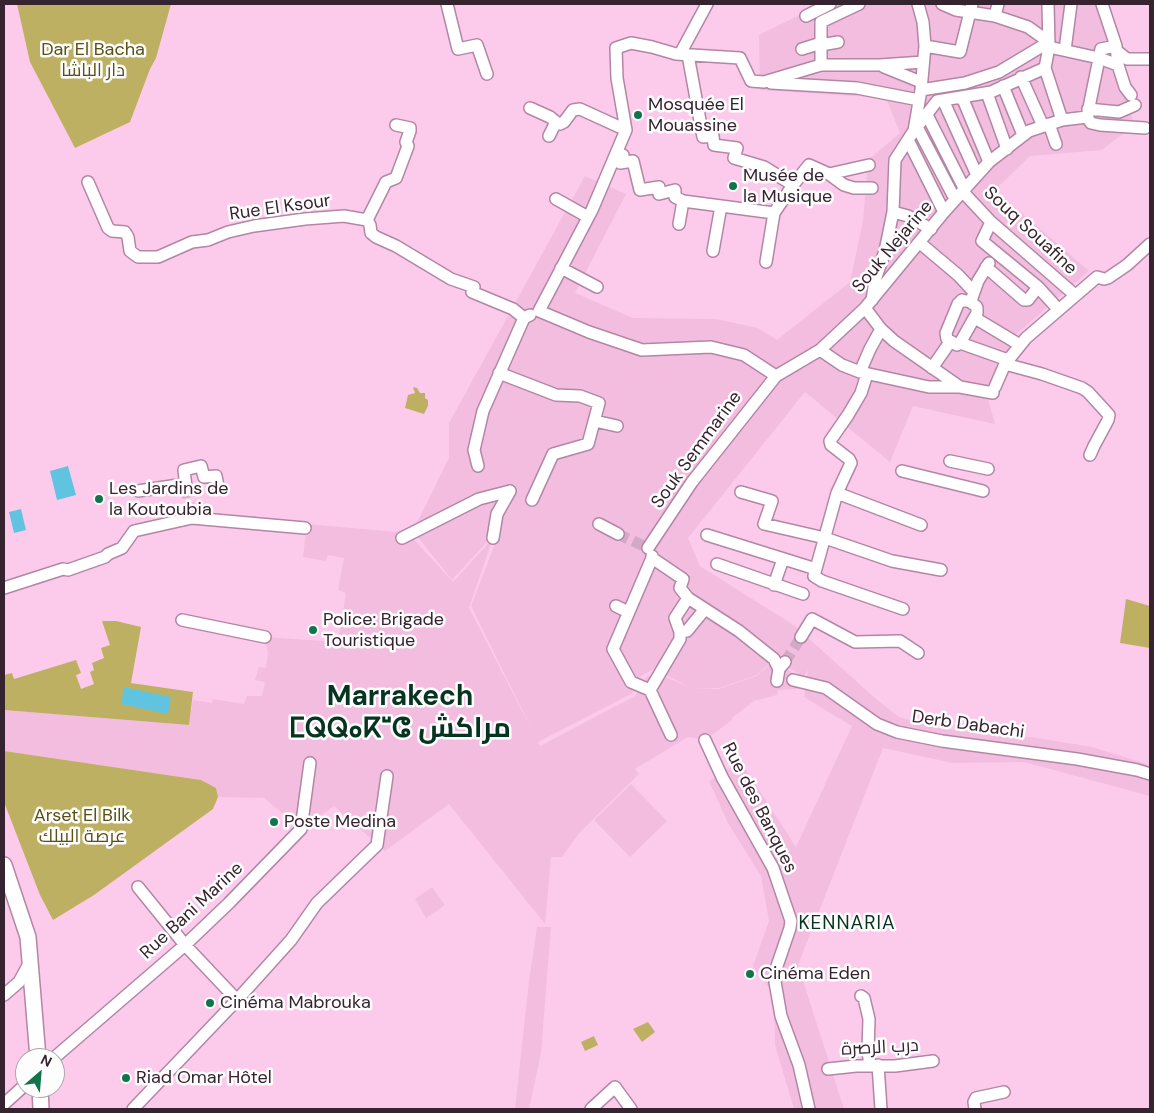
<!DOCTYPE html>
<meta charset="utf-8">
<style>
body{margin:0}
#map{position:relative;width:1154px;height:1113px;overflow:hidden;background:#fccbeb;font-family:"DM Sans",sans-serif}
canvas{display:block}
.frame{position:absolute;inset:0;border:5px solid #35232f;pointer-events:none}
.north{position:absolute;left:15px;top:1048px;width:50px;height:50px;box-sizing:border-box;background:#fdfdfd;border:1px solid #ada6ab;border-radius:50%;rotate:27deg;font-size:14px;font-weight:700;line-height:20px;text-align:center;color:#35232f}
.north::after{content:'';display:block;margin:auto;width:18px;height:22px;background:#11754c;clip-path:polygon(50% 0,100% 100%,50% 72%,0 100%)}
</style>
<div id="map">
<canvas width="1154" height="1113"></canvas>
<div class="frame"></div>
<div class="north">N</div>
</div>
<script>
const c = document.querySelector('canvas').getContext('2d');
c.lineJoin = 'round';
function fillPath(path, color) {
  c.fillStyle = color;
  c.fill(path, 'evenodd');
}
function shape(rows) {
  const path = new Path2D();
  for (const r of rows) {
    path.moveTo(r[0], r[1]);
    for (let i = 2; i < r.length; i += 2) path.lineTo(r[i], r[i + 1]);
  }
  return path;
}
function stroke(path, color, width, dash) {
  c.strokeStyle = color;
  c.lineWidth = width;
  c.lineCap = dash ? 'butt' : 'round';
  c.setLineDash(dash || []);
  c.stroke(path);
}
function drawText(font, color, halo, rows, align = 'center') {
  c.font = font + ' "DM Sans",Cairo,"Noto Sans Tifinagh",sans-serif';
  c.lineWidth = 5;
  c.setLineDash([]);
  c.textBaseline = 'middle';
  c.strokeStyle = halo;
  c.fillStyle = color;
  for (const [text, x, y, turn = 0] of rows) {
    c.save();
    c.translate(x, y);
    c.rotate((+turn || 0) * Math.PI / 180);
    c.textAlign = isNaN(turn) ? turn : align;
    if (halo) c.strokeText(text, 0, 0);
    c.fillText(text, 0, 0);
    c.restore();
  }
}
const built = shape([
 [822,4,1100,4,1134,125,1102,150,1030,156,995,190,1089,271,1013,337,988,399,995,424,913,406,890,462,805,392,688,538,700,566,795,626,876,699,899,717,939,728,1014,738,1031,737,1092,747,1150,765,1150,796,1024,762,953,763,883,748,798,965,844,1109,794,1109,775,1045,774,995,753,966,769,921,761,876,728,823,709,781,741,762,796,847,852,726,804,697,808,670,804,677,774,659,757,675,719,688,692,688,719,689,757,676,773,661,804,679,801,689,778,690,777,695,754,701,733,717,731,721,705,740,688,737,635,769,639,774,580,832,562,857,551,857,545,924,449,804,385,851,334,806,301,829,264,798,218,797,216,788,201,780,4,751,4,710,189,725,193,700,212,703,213,699,244,704,247,696,262,696,265,682,255,680,259,667,266,668,268,653,265,637,338,642,346,593,338,590,344,558,328,555,326,561,303,557,307,524,408,533,453,582,493,538,469,608,535,736,471,606,498,536,489,537,487,542,452,580,413,531,449,458,449,423,585,176,626,194,575,293,633,318,716,319,758,328,777,340,850,282,863,221,868,160,900,133,886,98,760,90,759,35],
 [661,665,666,675,689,687,663,676,647,676,635,696,540,746,538,742,633,693,629,683],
 [631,784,667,821,630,857,594,820],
 [432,887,445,905,426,918,415,899],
 [537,927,551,927,541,1053,529,1109,515,1109,529,981]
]);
const green = shape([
 [17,4,171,4,156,58,150,69,130,122,75,148,30,62],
 [413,387,417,388,420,393,425,393,425,398,428,400,428,406,424,414,405,408,408,395,415,393],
 [1126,599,1150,606,1150,648,1120,643],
 [102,621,116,621,141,627,131,683,193,692,189,725,4,710,4,675,12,673,14,679,76,660,81,673,76,675,81,689,94,684,90,672,94,670,92,663,104,658,101,648,110,645],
 [4,751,201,780,216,788,218,797,213,809,94,895,53,920,40,895,4,802],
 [648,1022,655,1032,642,1042,633,1029],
 [594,1036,598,1045,585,1051,581,1042]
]);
const water = shape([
 [68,466,76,495,57,500,50,471],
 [21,509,26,530,14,533,9,512],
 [124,687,171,697,168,714,121,704]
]);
const streetTunnel = shape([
 [186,487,191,514],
 [618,534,648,548,651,555],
 [785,662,801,637]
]);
const street = shape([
 [447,4,458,49,477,45,487,74],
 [942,4,956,10,995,16,1028,27,1049,42],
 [1048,4,1049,47,1099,58,1118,65],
 [1102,4,1116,46,1118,65,1125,87,1131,95],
 [806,16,830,4],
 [995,16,998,4],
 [821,45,838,42],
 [925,46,960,52,972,4],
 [1116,46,1101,49,1087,117,1091,123,1100,125,1145,128],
 [1049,47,1045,68,1062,120],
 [802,49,821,43],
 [1065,50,1071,4],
 [1117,51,1127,59,1149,59],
 [680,54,707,4],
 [688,55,703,137,713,136,714,145,737,148,734,158,764,167,793,185,774,213],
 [821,65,821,22,859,4],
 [884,67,921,82],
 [1021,77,1043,126],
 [771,83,857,88,919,100],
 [1003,86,1023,135],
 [921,90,965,83,999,72,1049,42],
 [987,93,1007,149],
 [962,97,989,162],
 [943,100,977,175],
 [530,108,550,117,556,122,560,124,564,122,573,110,580,109,626,130],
 [1088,109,1119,112,1135,105],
 [927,115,965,190],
 [1049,124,1056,144],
 [917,127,955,199],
 [626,130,617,78,616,48,631,43,652,47,676,54,740,58,751,81,764,82,821,65,880,65,923,62],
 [914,131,921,90,925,46,923,22,918,4],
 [549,136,556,122],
 [908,140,944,212],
 [618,153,623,155,620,163,633,161,640,190,659,187,659,194,675,190,675,197,683,201,679,224],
 [829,174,844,185,854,188,872,188],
 [88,182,108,228,112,231,125,232,128,237,130,251,138,257,158,257,192,242,208,240,228,232,254,226,305,219,344,216,367,220,370,225,371,233,376,237,396,246,451,279,474,287,472,292,513,309,524,318],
 [793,185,809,165,829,174,869,165],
 [963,192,991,222,1075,295],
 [556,199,588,217],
 [683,201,721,206,713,251],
 [721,206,774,213,766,262],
 [893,212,908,216,931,229],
 [367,220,386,182,396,178,408,146,406,142,410,131,410,128,396,125],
 [991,222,982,241,1038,287,1058,309],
 [920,243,958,275,974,292],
 [986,267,1024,300,1028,300,1038,287],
 [561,268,597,287],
 [972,298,978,281,989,263],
 [872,300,875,280,885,251,893,212,895,160,913,132,937,101,991,92,1045,68],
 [962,300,970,302,976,306,977,308,977,313,960,343,957,345,947,339,946,333,958,304,962,300],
 [865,308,881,329,894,341,960,387,993,393],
 [539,311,589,332,642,350,711,347,744,355,776,376],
 [539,311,592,210,626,130],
 [975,318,1020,345],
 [960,343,1008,360],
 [820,350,842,365,860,372,870,349,881,329],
 [1005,364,1042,374,1082,388,1088,392,1109,415,1108,420,1094,446,1090,455],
 [932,368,950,342],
 [860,372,929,387,959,387],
 [499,373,556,395,580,396,599,403,588,444,553,454,532,500],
 [867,374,861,393,848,415,830,441,831,445,849,459,851,463,837,493,814,576,822,581,903,609],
 [995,387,1005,364,1026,338,1097,277,1104,279,1108,278,1127,265,1150,244],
 [595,421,617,426],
 [950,461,988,469],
 [478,466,474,450,483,411,524,318,530,315],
 [902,471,983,491],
 [186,487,184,470,201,466,204,477,216,476,218,486],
 [138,491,185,484],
 [741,492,772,501,764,524,825,538,892,561,941,570],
 [837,493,921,525],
 [599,524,618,534],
 [707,535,816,569],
 [402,538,479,499,510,491],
 [493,538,497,514,510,491],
 [648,548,692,482,776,376,820,350,865,308,944,212,989,162,1029,131,1062,120,1087,117],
 [652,556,652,558,613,649,631,682,650,690,671,735],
 [652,558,683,579,680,588,688,598,739,631,774,659,779,669],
 [717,564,803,594],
 [774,585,783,559],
 [4,588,63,569,68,570,105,557,108,554,122,548,134,531,192,518,305,528],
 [616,606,628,612],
 [182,620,265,637],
 [680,632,687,631,705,609],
 [801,637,812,619,855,642,900,641,918,653],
 [793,680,826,688,877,724,897,732,942,741,1077,759,1137,770,1150,774],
 [777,681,779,669,785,662],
 [650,690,680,639,680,632,675,618,688,598],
 [705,740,722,777,773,868,791,921,790,928,776,969,775,982,781,1016,799,1065,809,1109],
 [138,887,185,945,237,1000],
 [4,995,19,982,30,962],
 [861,996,864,998,869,1019,868,1051,870,1066],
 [54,1058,185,945,229,903,301,829,310,763],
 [878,1065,881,1109],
 [828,1069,856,1066,895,1066,933,1061],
 [4,1104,25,1085],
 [133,1109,237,1000,291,940,317,903,377,845,387,776],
 [591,1109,615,1087,631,1109],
 [975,1109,974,1102,976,1098,1004,1092]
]);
const secondary = shape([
 [4,865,28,937,38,1058],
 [40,1088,41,1109]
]);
const markers = [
 [638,115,5,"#11754c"],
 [733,186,5,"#11754c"],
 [99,499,5,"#11754c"],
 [313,630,5,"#11754c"],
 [274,822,5,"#11754c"],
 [750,974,5,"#11754c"],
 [210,1003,5,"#11754c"],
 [126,1078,5,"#11754c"]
];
const parkNames = [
 ["Dar El Bacha",93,50],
 ["دار الباشا",93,71],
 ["Arset El Bilk",82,816],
 ["عرصة البيلك",82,837]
];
const poiNames = [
 ["Mosquée El",648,105],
 ["Mouassine",648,126],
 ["Musée de",743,176],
 ["la Musique",743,197],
 ["Les Jardins de",109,489],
 ["la Koutoubia",109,510],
 ["Police: Brigade",323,620],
 ["Touristique",323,641],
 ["Poste Medina",284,822],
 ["Cinéma Eden",760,974],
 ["Cinéma Mabrouka",220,1003],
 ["Riad Omar Hôtel",136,1078]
];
const streetNames = [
 ["Rue El Ksour",280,208,-8],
 ["Souq Souafine",1030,231,43],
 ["Souk Nejarine",893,247,-50],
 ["Souk Semmarine",697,450,-54],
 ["Derb Dabachi",968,725,8],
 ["Rue des Banques",759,808,63],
 ["Rue Bani Marine",192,911,-43],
 ["درب الرصرة",880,1048,-3]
];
const neighbourhoodNames = [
 ["KENNARIA",847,924]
];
const townNames = [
 ["Marrakech",400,698],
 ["ⵎⵕⵕⴰⴽⵯⵛ مراكش",400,730]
];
fillPath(built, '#f3bde0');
fillPath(green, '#beb062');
fillPath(water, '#60c4e1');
stroke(streetTunnel, '#d4a9c5', 11, [11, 5.5]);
stroke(street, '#b386a4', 14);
stroke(secondary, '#b386a4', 18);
stroke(street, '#fff', 11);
stroke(secondary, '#fff', 15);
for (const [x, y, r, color] of markers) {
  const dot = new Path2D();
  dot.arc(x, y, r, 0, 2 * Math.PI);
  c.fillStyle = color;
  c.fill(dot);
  stroke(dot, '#fdfdfd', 2);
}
drawText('18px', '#5a5013', '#fdfdfd', parkNames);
drawText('18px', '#35232f', '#fdfdfd', poiNames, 'left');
drawText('18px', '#35232f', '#fdfdfd', streetNames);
c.letterSpacing = '1px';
drawText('19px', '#073420', '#fdfdfd', neighbourhoodNames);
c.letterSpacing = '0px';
drawText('bold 28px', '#073420', '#fdfdfd', townNames);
</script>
